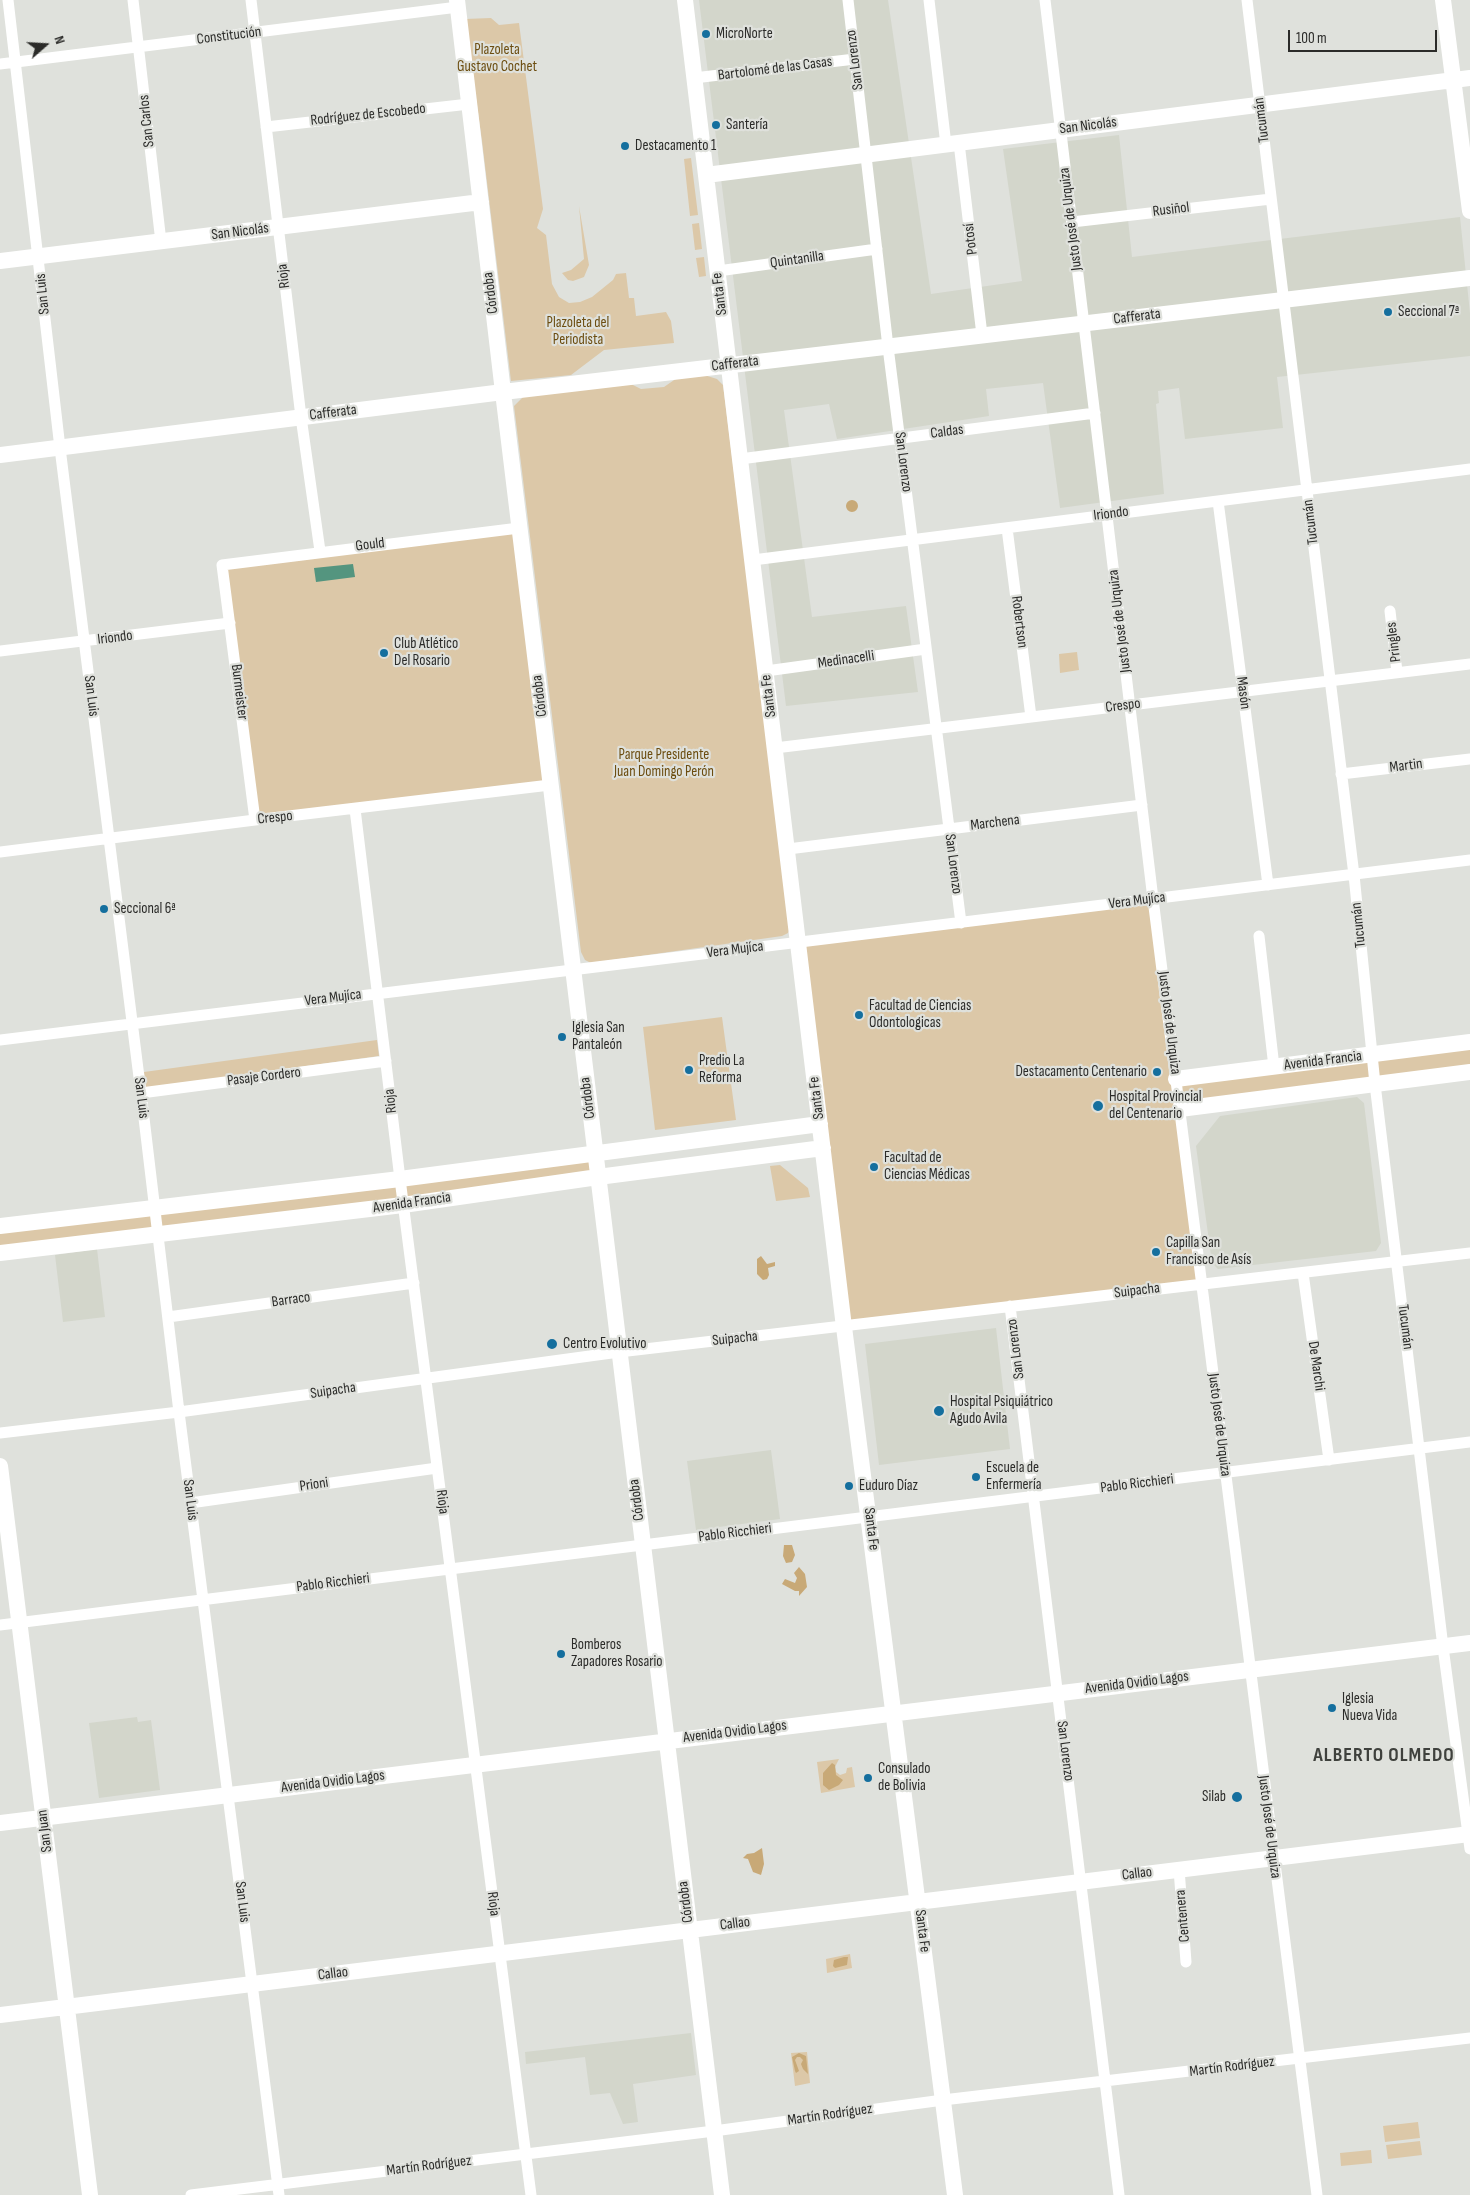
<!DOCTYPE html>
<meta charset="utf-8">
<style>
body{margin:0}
#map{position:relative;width:1470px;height:2195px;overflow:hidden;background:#dfe1dc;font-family:"Sofia Sans Condensed",sans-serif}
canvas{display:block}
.north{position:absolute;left:20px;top:20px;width:50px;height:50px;-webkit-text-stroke:4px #dfe1dc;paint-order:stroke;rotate:71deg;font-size:14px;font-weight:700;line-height:20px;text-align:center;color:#2b2b29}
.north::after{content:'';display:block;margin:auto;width:18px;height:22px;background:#2b2b29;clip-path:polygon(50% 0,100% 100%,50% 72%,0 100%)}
.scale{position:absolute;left:1288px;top:30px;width:149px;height:22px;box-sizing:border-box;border:2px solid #2b2b29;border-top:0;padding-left:6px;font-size:15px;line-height:18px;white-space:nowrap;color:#2b2b29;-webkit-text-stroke:4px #dfe1dc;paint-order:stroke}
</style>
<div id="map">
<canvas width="1470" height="2195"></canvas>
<div class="north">N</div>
<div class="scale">100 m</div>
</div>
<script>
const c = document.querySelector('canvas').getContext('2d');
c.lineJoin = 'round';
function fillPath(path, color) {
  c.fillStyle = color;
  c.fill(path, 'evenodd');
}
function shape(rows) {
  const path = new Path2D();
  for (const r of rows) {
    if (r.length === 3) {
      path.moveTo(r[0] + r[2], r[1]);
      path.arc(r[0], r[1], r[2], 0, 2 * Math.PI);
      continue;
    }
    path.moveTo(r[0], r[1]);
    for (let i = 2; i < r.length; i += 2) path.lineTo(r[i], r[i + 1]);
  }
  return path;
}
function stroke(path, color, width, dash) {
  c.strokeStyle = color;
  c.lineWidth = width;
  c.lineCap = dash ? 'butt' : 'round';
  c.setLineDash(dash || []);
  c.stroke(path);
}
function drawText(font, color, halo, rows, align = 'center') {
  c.font = font + ' "Sofia Sans Condensed",sans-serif';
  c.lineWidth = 4.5;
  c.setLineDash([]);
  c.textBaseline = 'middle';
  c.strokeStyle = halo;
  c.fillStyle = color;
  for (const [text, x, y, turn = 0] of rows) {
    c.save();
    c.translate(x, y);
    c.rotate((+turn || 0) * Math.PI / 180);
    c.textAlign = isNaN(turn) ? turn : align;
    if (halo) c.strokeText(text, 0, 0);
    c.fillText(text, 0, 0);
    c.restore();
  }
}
const built = shape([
 [699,0,888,0,931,294,1022,281,1003,149,1119,135,1132,257,1460,217,1470,313,1470,356,1277,377,1283,428,1185,439,1179,388,1158,391,1159,403,1156,404,1164,494,1060,508,1043,383,986,389,989,416,837,439,829,404,784,410,812,617,906,606,918,692,786,706],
 [1357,1097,1364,1103,1381,1243,1376,1251,1218,1269,1212,1263,1196,1146,1220,1116],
 [97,1249,105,1317,63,1322,55,1255],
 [996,1328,1010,1449,879,1465,865,1344],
 [771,1450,780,1519,696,1530,687,1461],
 [137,1717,138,1722,151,1720,160,1790,99,1798,89,1723],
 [691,2033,696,2075,633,2084,638,2122,623,2124,610,2093,590,2095,585,2057,526,2064,525,2052]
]);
const green = shape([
 [491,18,499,25,519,23,543,209,537,228,546,235,552,284,559,297,569,303,580,302,592,297,613,280,616,274,626,273,629,298,634,298,636,316,666,312,671,321,674,343,604,350,571,375,511,381,482,141,465,19],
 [691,158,698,215,690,216,684,159],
 [579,206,589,265,584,277,573,281,568,280,562,273,571,270,584,259],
 [699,223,702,249,695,250,692,224],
 [704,257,706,276,699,277,696,258],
 [704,375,717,379,723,385,791,926,788,933,782,936,591,963,585,960,581,952,514,406,523,397,629,383,641,389,664,387,677,378],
 [519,528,550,785,255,820,222,565],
 [1077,652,1079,670,1060,673,1059,654],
 [1153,899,1176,1079,1470,1042,1470,1072,1180,1109,1202,1284,844,1327,799,942],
 [722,1017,736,1120,655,1130,643,1027],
 [377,1040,379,1056,146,1088,144,1072],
 [595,1153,598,1177,0,1253,0,1226],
 [780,1165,808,1188,810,1197,776,1201,770,1166],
 [839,1759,835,1767,836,1772,840,1775,846,1773,847,1768,852,1767,855,1787,821,1793,817,1762],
 [850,1954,852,1968,827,1973,826,1959],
 [807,2052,810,2083,795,2086,791,2053],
 [1418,2122,1420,2138,1385,2142,1383,2126],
 [1420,2141,1422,2155,1388,2159,1386,2145],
 [1371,2150,1372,2163,1341,2166,1340,2153]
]);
const forest = shape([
 [852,506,6],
 [761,1256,767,1264,775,1262,775,1266,768,1268,769,1275,767,1279,763,1280,757,1274,757,1259],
 [784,1545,792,1545,795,1555,792,1562,786,1563,783,1556],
 [799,1567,805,1574,807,1587,799,1596,799,1591,795,1591,782,1584,785,1579,795,1583,797,1578,794,1573],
 [832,1763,835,1765,836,1775,843,1780,839,1785,829,1790,823,1785,823,1773],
 [762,1848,764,1864,761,1875,753,1872,748,1859,743,1858,747,1854,754,1853],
 [844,1957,848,1957,847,1965,835,1968,833,1966,834,1960],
 [799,2053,806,2056,808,2074,803,2069,801,2064,803,2060,800,2057,797,2057,795,2060,799,2071,796,2073,795,2071,792,2057]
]);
const water = shape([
 [353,564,355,577,316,582,314,568]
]);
const street = shape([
 [8,0,60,448,141,1093,179,1412,279,2195],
 [133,0,161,242],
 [251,0,301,417,320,551],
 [848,0,888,347,961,923],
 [929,0,946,145],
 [1045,0,1153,899,1317,2195],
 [1247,0,1354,875,1375,1084,1443,1647,1470,1849],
 [0,64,458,7],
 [694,78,855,59],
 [266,127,469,104],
 [959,143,982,335],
 [1072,222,1271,199],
 [718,271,877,249],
 [740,459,1095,413],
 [1218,501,1268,885],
 [1007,528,1031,717],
 [753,560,1470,469],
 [1390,611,1397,672],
 [0,651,230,623],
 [766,671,926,649],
 [775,748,1470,664],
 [1341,774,1470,759],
 [355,809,400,1179,531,2195],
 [255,820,222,565,519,528],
 [788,849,1142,805],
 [0,852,255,820,550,785],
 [1259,936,1274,1067],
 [0,1040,1470,860],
 [141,1093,386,1061],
 [1303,1273,1329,1460],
 [1010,1306,1119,2195],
 [168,1317,414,1283],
 [0,1433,179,1412,619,1352,1470,1253],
 [190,1503,437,1468],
 [0,1625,1470,1442],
 [1179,1869,1186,1962],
 [191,2195,714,2131,943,2100,1470,2038]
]);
const secondary = shape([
 [457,0,503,392,722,2195],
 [685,0,844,1327,955,2195],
 [1443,0,1470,211],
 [706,175,1470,78],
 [0,261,481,202],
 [0,455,503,392,1470,278],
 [1176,1079,1470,1042],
 [1180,1109,1470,1072],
 [0,1226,400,1179,820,1124],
 [0,1253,403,1205,598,1177,823,1148],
 [0,1466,90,2195],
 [0,1823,1470,1643],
 [0,2015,1470,1834]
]);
const markers = [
 [706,34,5,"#156f9e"],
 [716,125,5,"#156f9e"],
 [625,146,5,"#156f9e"],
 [1388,312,5,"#156f9e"],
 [384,653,5,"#156f9e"],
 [104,909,5,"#156f9e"],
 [859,1015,5,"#156f9e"],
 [562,1037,5,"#156f9e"],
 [689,1070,5,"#156f9e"],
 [1157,1072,5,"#156f9e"],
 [1098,1106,6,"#156f9e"],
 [874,1167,5,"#156f9e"],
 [1156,1252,5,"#156f9e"],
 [552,1344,6,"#156f9e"],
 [939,1411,6,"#156f9e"],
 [976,1477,5,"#156f9e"],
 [849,1486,5,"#156f9e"],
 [561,1654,5,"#156f9e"],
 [1332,1708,5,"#156f9e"],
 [868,1778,5,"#156f9e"],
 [1237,1797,6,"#156f9e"]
];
const poiNames = [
 ["MicroNorte",716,34],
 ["Santería",726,125],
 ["Destacamento 1",635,146],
 ["Seccional 7ª",1398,312],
 ["Club Atlético",394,644],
 ["Del Rosario",394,661],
 ["Seccional 6ª",114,909],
 ["Facultad de Ciencias",869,1006],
 ["Odontologicas",869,1023],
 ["Iglesia San",572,1028],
 ["Pantaleón",572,1045],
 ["Predio La",699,1061],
 ["Reforma",699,1078],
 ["Destacamento Centenario",1147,1072,"right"],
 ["Hospital Provincial",1109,1097],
 ["del Centenario",1109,1114],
 ["Facultad de",884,1158],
 ["Ciencias Médicas",884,1175],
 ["Capilla San",1166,1243],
 ["Francisco de Asís",1166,1260],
 ["Centro Evolutivo",563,1344],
 ["Hospital Psiquiátrico",950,1402],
 ["Agudo Avila",950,1419],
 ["Escuela de",986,1468],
 ["Enfermería",986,1485],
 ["Euduro Díaz",859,1486],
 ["Bomberos",571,1645],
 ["Zapadores Rosario",571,1662],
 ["Iglesia",1342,1699],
 ["Nueva Vida",1342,1716],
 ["Consulado",878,1769],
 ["de Bolivia",878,1786],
 ["Silab",1226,1797,"right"]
];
const streetNames = [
 ["Constitución",229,36,-7],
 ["San Lorenzo",855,60,-97],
 ["Bartolomé de las Casas",775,69,-7],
 ["Rodríguez de Escobedo",368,115,-6],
 ["Tucumán",1262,120,-97],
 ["San Carlos",147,121,-96],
 ["San Nicolás",1088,126,-7],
 ["Rusiñol",1171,210,-7],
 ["Justo José de Urquiza",1071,219,-97],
 ["San Nicolás",240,232,-7],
 ["Potosí",971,239,-97],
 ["Quintanilla",797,260,-8],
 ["Rioja",284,276,-97],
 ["Córdoba",491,293,-97],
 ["San Luis",43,294,-96],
 ["Santa Fe",720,294,-97],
 ["Cafferata",1137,317,-7],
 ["Cafferata",735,364,-7],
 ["Cafferata",333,413,-7],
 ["Caldas",947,432,-7],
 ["San Lorenzo",903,462,83],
 ["Iriondo",1111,514,-7],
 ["Tucumán",1311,522,-97],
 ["Gould",370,545,-7],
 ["Justo José de Urquiza",1120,621,-97],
 ["Robertson",1019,622,83],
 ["Iriondo",115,638,-7],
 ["Pringles",1394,642,-97],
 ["Medinacelli",846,660,-8],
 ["Burmeister",239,692,83],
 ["Masón",1243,693,83],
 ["San Luis",91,696,83],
 ["Córdoba",540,696,-97],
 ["Santa Fe",769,696,-97],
 ["Crespo",1123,706,-7],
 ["Martin",1406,766,-7],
 ["Crespo",275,818,-6],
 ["Marchena",995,823,-7],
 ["San Lorenzo",953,864,83],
 ["Vera Mujíca",1137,901,-7],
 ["Tucumán",1359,925,-96],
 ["Vera Mujíca",735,950,-7],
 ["Vera Mujíca",333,998,-7],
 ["Justo José de Urquiza",1169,1023,83],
 ["Avenida Francia",1323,1061,-7],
 ["Pasaje Cordero",264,1077,-7],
 ["San Luis",141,1098,83],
 ["Córdoba",588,1098,-97],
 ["Santa Fe",817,1098,-97],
 ["Rioja",391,1101,-96],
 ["Avenida Francia",412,1203,-8],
 ["Suipacha",1137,1291,-7],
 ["Barraco",291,1300,-8],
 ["Tucumán",1405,1327,83],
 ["Suipacha",735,1339,-6],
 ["San Lorenzo",1016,1349,-97],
 ["De Marchi",1316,1366,82],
 ["Suipacha",333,1391,-8],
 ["Justo José de Urquiza",1219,1425,83],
 ["Pablo Ricchieri",1137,1484,-7],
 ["Prioni",314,1485,-8],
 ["San Luis",190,1500,83],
 ["Córdoba",637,1500,-97],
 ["Rioja",442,1502,83],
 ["Santa Fe",871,1529,83],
 ["Pablo Ricchieri",735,1533,-7],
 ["Pablo Ricchieri",333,1583,-7],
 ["Avenida Ovidio Lagos",1137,1683,-7],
 ["Avenida Ovidio Lagos",735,1732,-7],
 ["San Lorenzo",1065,1751,83],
 ["Avenida Ovidio Lagos",333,1782,-7],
 ["Justo José de Urquiza",1269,1827,83],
 ["San Juan",45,1831,-97],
 ["Callao",1137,1874,-7],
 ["San Luis",242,1902,83],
 ["Córdoba",686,1902,-97],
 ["Rioja",493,1904,83],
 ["Centenera",1183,1916,-95],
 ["Callao",735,1924,-7],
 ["Santa Fe",922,1931,83],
 ["Callao",333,1974,-7],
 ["Martín Rodríguez",1232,2067,-7],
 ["Martín Rodríguez",830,2115,-8],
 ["Martín Rodríguez",429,2166,-7]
];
const parkNames = [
 ["Plazoleta",497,50],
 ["Gustavo Cochet",497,67],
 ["Plazoleta del",578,323],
 ["Periodista",578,340],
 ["Parque Presidente",664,755],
 ["Juan Domingo Perón",664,772]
];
const districtNames = [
 ["ALBERTO OLMEDO",1384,1756]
];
fillPath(built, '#d3d6cb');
fillPath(green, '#dcc8a8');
fillPath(forest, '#c8a977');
fillPath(water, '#54957f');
stroke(street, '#fff', 11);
stroke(secondary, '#fff', 16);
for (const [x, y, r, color] of markers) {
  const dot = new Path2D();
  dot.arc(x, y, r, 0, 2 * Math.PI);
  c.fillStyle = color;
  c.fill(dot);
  stroke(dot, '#dfe1dc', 2);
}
drawText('15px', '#2b2b29', '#dfe1dc', poiNames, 'left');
drawText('15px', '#2b2b29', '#dfe1dc', streetNames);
drawText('15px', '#6c4d10', '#dfe1dc', parkNames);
c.letterSpacing = '1px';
drawText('bold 20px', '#3f413d', '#dfe1dc', districtNames);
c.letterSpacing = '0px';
</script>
